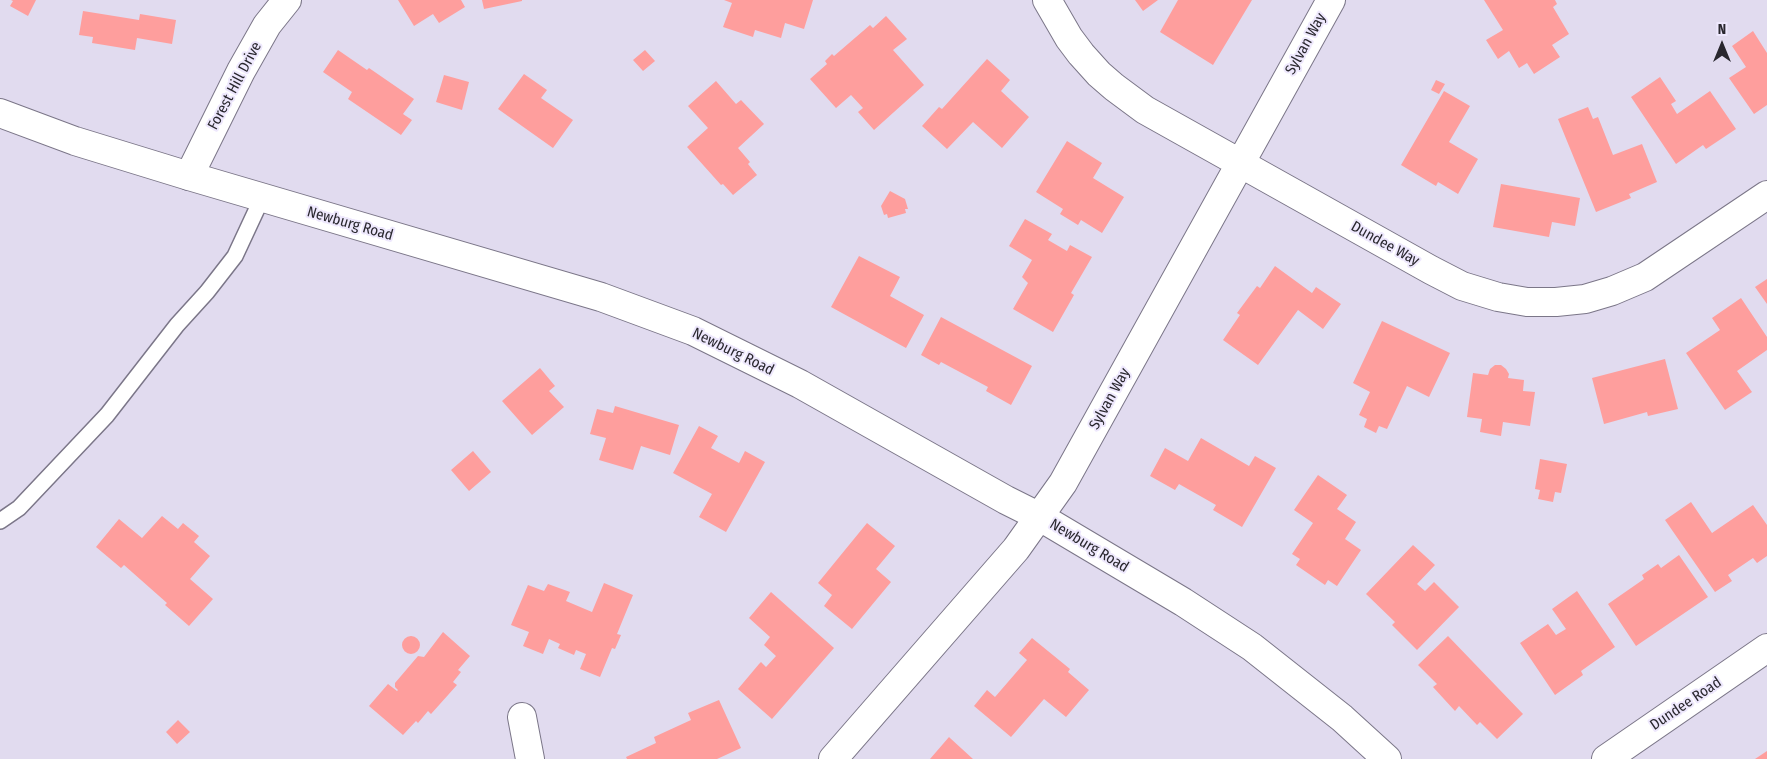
<!DOCTYPE html>
<style>
body{margin:0}
#map{position:relative;width:1767px;height:759px;overflow:hidden;background:#e1dbef;font-family:"Fira Sans Condensed",sans-serif}
canvas{display:block}
.north{position:absolute;left:1697px;top:20px;width:50px;height:50px;-webkit-text-stroke:4px #eee8fd;paint-order:stroke;rotate:0deg;font-size:14px;font-weight:700;line-height:20px;text-align:center;color:#29272e}
.north::after{content:'';display:block;margin:auto;width:18px;height:22px;background:#29272e;clip-path:polygon(50% 0,100% 100%,50% 72%,0 100%)}
</style>
<div id="map">
<canvas width="1767" height="759"></canvas>
<div class="north">N</div>
</div>
<script>
const c = document.querySelector('canvas').getContext('2d');
c.lineJoin = 'round';
function fillPath(path, color) {
  c.fillStyle = color;
  c.fill(path, 'evenodd');
}
function shape(rows) {
  const path = new Path2D();
  for (const r of rows) {
    if (r.length === 3) {
      path.moveTo(r[0] + r[2], r[1]);
      path.arc(r[0], r[1], r[2], 0, 2 * Math.PI);
      continue;
    }
    path.moveTo(r[0], r[1]);
    for (let i = 2; i < r.length; i += 2) path.lineTo(r[i], r[i + 1]);
  }
  return path;
}
function stroke(path, color, width, dash) {
  c.strokeStyle = color;
  c.lineWidth = width;
  c.lineCap = dash ? 'butt' : 'round';
  c.setLineDash(dash || []);
  c.stroke(path);
}
function drawText(font, color, halo, rows, align = 'center') {
  c.font = font + ' "Fira Sans Condensed",sans-serif';
  c.lineWidth = 4;
  c.setLineDash([]);
  c.textBaseline = 'middle';
  c.strokeStyle = halo;
  c.fillStyle = color;
  for (const [text, x, y, turn = 0] of rows) {
    c.save();
    c.translate(x, y);
    c.rotate((+turn || 0) * Math.PI / 180);
    c.textAlign = isNaN(turn) ? turn : align;
    if (halo) c.strokeText(text, 0, 0);
    c.fillText(text, 0, 0);
    c.restore();
  }
}
const building = shape([
 [11,0,36,0,28,16,10,6,13,1],
 [398,0,461,0,465,7,439,23,433,14,414,26],
 [482,0,522,0,522,1,484,9],
 [724,0,813,0,804,29,785,23,781,38,755,30,753,37,723,27,732,3],
 [1135,0,1158,0,1143,11],
 [1178,0,1252,0,1213,65,1160,32],
 [1484,0,1555,0,1557,4,1553,7,1569,34,1552,45,1560,57,1534,74,1527,63,1519,68,1509,51,1498,59,1486,40,1503,30],
 [83,11,139,20,140,14,176,20,172,44,137,38,135,50,92,43,93,37,79,35],
 [886,16,907,39,893,50,924,85,874,130,858,112,863,108,851,95,836,108,810,79,827,64,825,61,832,54,834,56,870,25,873,28],
 [1753,31,1767,53,1767,105,1754,114,1729,78,1746,67,1732,46],
 [338,50,367,70,369,68,414,99,403,114,412,120,401,135,348,99,352,92,323,72],
 [645,50,655,61,643,71,633,60],
 [987,59,1010,80,1001,91,1029,117,1002,148,973,122,947,149,922,126,939,107,942,109],
 [524,74,547,90,541,98,573,120,553,148,498,109],
 [444,75,469,82,462,110,436,102],
 [1660,77,1676,101,1671,104,1677,114,1710,91,1736,129,1706,149,1703,145,1676,164,1631,97],
 [1436,80,1445,84,1439,94,1431,90],
 [716,81,736,104,741,100,764,124,738,148,750,162,748,164,757,175,733,195,723,184,721,185,687,147,708,128,688,106],
 [1444,91,1470,106,1449,142,1478,159,1458,194,1438,182,1436,186,1401,165],
 [1588,107,1593,119,1598,117,1613,155,1642,144,1657,182,1629,194,1631,198,1596,212,1558,119],
 [1067,141,1102,163,1093,178,1124,197,1102,233,1081,220,1078,225,1060,214,1063,209,1036,192],
 [1501,184,1580,198,1575,226,1552,222,1549,237,1493,227],
 [890,191,905,199,908,209,905,209,906,213,888,218,887,214,884,215,881,206],
 [1025,219,1052,234,1048,240,1067,251,1070,245,1092,257,1071,293,1074,295,1053,332,1013,309,1028,283,1022,277,1032,260,1009,246],
 [859,256,900,277,890,296,924,315,906,348,831,307],
 [1275,266,1312,293,1316,287,1341,304,1323,329,1298,310,1258,365,1223,340,1240,315,1237,313,1257,286,1260,288],
 [1767,279,1767,304,1755,287],
 [1741,298,1767,337,1767,350,1737,371,1752,392,1725,410,1686,353,1720,330,1712,318],
 [941,317,1032,366,1011,405,986,391,988,387,941,362,939,365,921,355],
 [1382,321,1450,353,1429,397,1407,386,1387,429,1379,426,1376,433,1364,427,1367,419,1359,415,1370,392,1353,383],
 [1665,359,1678,409,1648,416,1647,412,1604,424,1592,378],
 [1495,365,1501,365,1506,369,1509,374,1508,378,1524,380,1523,391,1535,392,1530,426,1503,422,1501,436,1480,432,1482,419,1467,417,1473,373,1488,375,1490,369],
 [540,368,555,386,549,391,564,407,532,435,502,401],
 [615,406,679,425,670,455,641,446,633,470,599,460,606,438,590,434,597,409,613,413],
 [699,426,718,436,711,448,739,463,745,451,765,462,726,532,699,517,712,494,673,473],
 [1201,438,1249,466,1255,456,1276,468,1242,527,1213,510,1216,505,1179,484,1175,490,1150,476,1165,448,1188,461],
 [473,451,491,472,469,491,451,470],
 [1540,459,1567,464,1561,493,1555,492,1553,502,1538,499,1540,490,1535,489],
 [1318,475,1347,495,1337,509,1356,522,1345,539,1361,550,1337,586,1328,580,1325,585,1296,565,1300,559,1292,554,1313,523,1294,510],
 [1691,502,1712,533,1753,505,1767,525,1767,556,1757,563,1753,558,1728,575,1732,581,1715,592,1665,520],
 [162,516,178,529,183,523,199,536,194,542,210,556,190,579,213,599,189,626,165,605,167,603,124,565,121,568,96,547,119,519,142,538],
 [867,523,895,546,876,569,891,582,852,629,824,606,832,595,818,583],
 [1413,545,1435,565,1417,584,1425,591,1434,582,1459,607,1417,650,1392,625,1395,622,1366,594],
 [1679,555,1708,597,1636,646,1608,604,1644,579,1642,575,1645,573,1658,564,1661,568],
 [604,583,633,595,617,634,621,635,615,649,612,648,600,677,580,669,586,654,576,650,574,655,558,648,560,644,549,639,543,654,523,646,529,632,511,625,528,585,544,591,548,584,570,592,566,601,592,612],
 [1577,591,1615,647,1581,671,1583,675,1555,695,1520,643,1548,624,1556,635,1566,629,1552,609],
 [771,592,834,648,772,719,738,689,759,664,761,662,766,667,776,656,764,645,770,637,749,618],
 [443,632,470,656,458,670,461,672,453,682,457,685,431,714,428,711,418,723,416,721,403,735,369,706,388,684,397,691,398,690,395,687,395,683,418,656,424,657],
 [1448,636,1523,714,1497,739,1480,722,1477,725,1459,706,1455,711,1433,687,1437,684,1418,665],
 [411,645,9],
 [1032,638,1070,669,1068,672,1089,690,1066,717,1044,699,1011,737,974,706,987,690,995,697,1027,660,1019,653],
 [719,700,741,748,717,759,627,759,626,757,656,743,654,737,691,720,688,713],
 [178,720,190,732,177,744,166,732],
 [949,737,950,738,973,759,930,759],
 [1767,751,1767,759,1755,759]
]);
const lane = shape([
 [0,521,19,508,107,415,177,325,207,292,235,256,262,198]
]);
const street = shape([
 [1047,0,1069,38,1081,54,1099,74,1114,87,1145,110,1431,270,1462,286,1498,297,1527,302,1556,302,1585,299,1612,291,1645,277,1767,195],
 [189,176,241,71,267,25,287,0],
 [522,717,530,759],
 [833,759,1016,549,1063,483,1331,0],
 [1606,759,1767,648]
]);
const secondary = shape([
 [0,113,75,141,189,176,601,297,693,331,800,384,1006,500,1040,517,1183,602,1252,647,1342,718,1387,759]
]);
const streetNames = [
 ["Sylvan Way",1306,44,-61],
 ["Forest Hill Drive",235,86,-62],
 ["Newburg Road",350,224,16],
 ["Dundee Way",1385,244,29],
 ["Newburg Road",733,352,26],
 ["Sylvan Way",1110,399,-61],
 ["Newburg Road",1089,546,31],
 ["Dundee Road",1686,704,-34]
];
fillPath(building, '#fe9e9d');
stroke(lane, '#7b7688', 18);
stroke(street, '#7b7688', 30);
stroke(secondary, '#7b7688', 30);
stroke(lane, '#fff', 15);
stroke(street, '#fff', 28);
stroke(secondary, '#fff', 28);
drawText('15px', '#29272e', '#eee8fd', streetNames);
</script>
